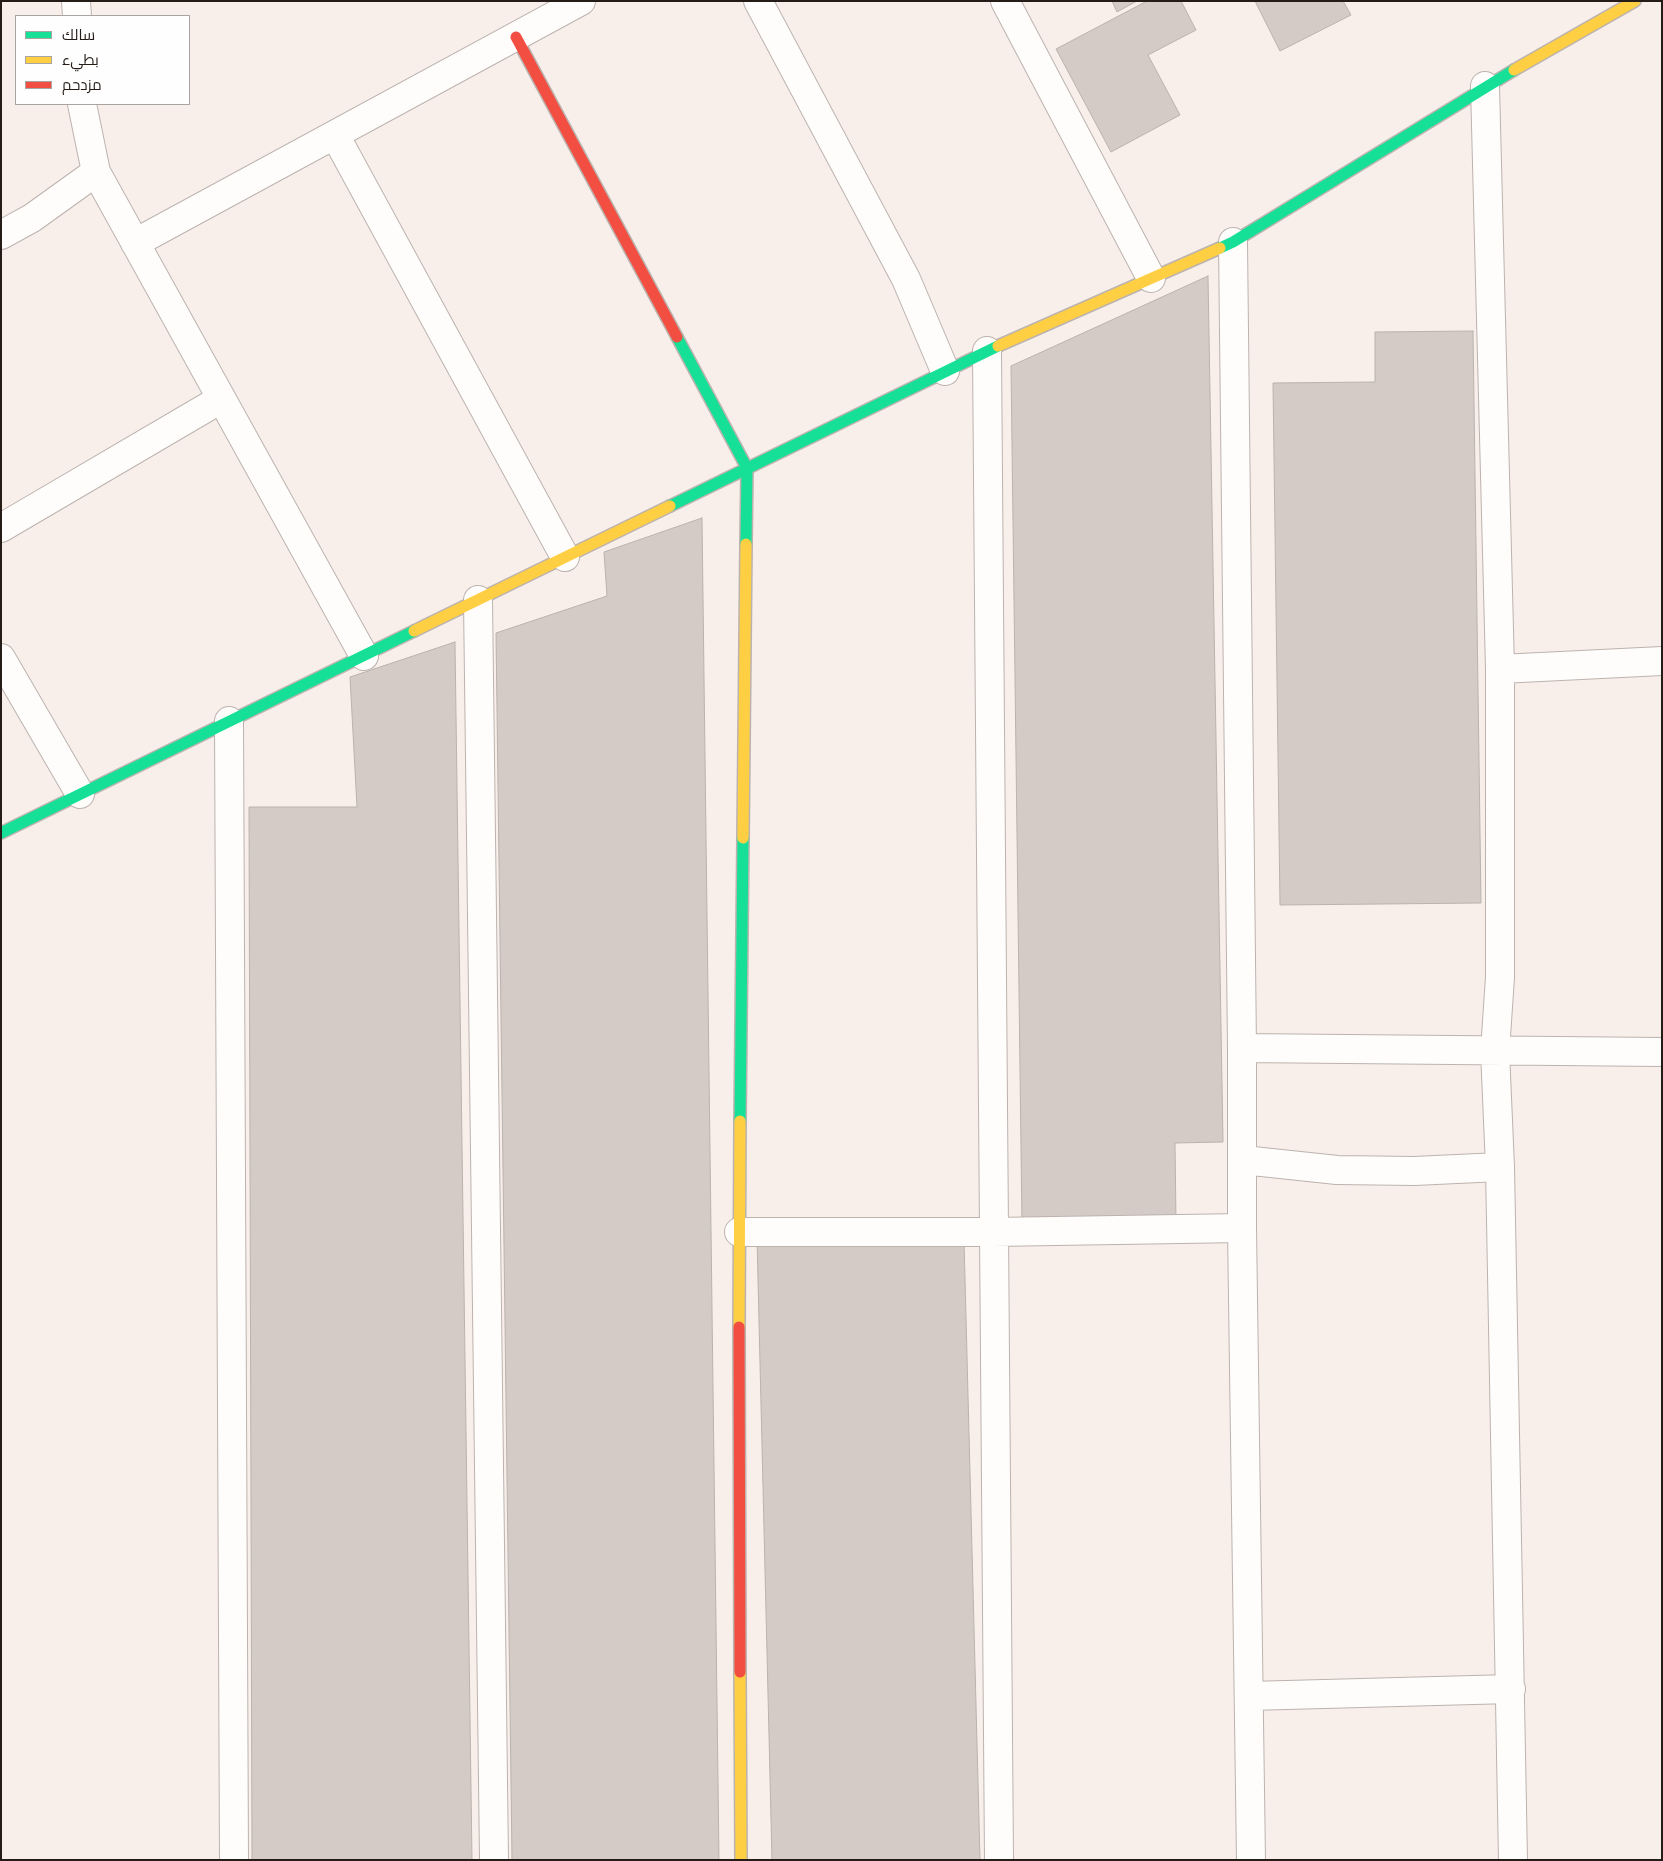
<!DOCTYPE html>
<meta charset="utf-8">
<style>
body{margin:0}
#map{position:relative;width:1663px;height:1861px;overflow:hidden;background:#f8efea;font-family:Overpass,Cairo,sans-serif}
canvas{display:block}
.frame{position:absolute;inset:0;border:2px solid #251c17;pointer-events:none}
.legend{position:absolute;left:15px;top:15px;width:175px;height:90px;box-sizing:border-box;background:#fefefe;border:1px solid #a7a4a2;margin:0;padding:6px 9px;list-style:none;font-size:15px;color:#251c17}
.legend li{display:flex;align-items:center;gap:10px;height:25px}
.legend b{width:25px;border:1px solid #a7a4a2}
</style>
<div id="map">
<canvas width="1663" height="1861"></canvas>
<div class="frame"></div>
<ul class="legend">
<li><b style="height:6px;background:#16e098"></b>سالك</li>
<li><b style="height:6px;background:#ffcf43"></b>بطيء</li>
<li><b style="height:6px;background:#f24e42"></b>مزدحم</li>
</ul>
</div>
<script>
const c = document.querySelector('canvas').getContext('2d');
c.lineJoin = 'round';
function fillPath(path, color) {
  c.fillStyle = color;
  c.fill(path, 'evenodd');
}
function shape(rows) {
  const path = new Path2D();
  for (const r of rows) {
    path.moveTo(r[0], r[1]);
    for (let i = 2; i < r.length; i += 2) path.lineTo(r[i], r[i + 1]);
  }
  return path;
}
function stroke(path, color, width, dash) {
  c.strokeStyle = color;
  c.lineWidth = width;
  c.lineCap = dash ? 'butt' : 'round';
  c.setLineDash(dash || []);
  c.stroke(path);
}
const building = shape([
 [1112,1,1137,1,1117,12,1112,1],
 [1147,1,1181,1,1196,30,1148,55,1180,115,1111,152,1056,49,1147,1],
 [1255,1,1343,1,1351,15,1280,51,1255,1],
 [1208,276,1223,1142,1175,1143,1176,1223,1022,1225,1011,366,1208,276],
 [1473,331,1481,903,1280,905,1273,383,1375,382,1375,332,1473,331],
 [702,518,719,1860,512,1860,496,633,607,596,604,552,702,518],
 [455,642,472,1860,252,1860,249,807,357,807,350,677,455,642],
 [757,1238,964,1240,980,1860,772,1860,757,1238]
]);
const street = shape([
 [76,1,77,16],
 [758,1,906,279,945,371],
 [1005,1,1151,278],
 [1485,86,1500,669,1500,977,1495,1051,1500,1167,1513,1860],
 [82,104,96,172,364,656],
 [335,135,565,557],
 [1,235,32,218,96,172],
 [1233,242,1242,1048,1242,1228,1251,1860],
 [135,243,581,1],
 [987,351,999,1860],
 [1,528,221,399],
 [478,600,494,1860],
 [1,658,80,794],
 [1500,669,1662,661],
 [229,721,234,1860],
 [1242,1048,1662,1052],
 [1243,1160,1337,1170,1414,1171,1500,1167],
 [739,1232,993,1232,1242,1228],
 [1249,1696,1511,1689]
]);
const fast = shape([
 [1220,248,1233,242,1514,70],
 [677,337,747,468,746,544],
 [670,506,998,346],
 [1,833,414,631],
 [740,1121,743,838]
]);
const slow = shape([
 [1514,70,1635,1],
 [998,346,1220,248],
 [414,631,670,506],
 [743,838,746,544],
 [739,1327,740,1121],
 [740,1672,741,1860]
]);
const jam = shape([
 [516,37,677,337],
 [739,1327,740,1672]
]);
fillPath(building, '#d4cbc6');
stroke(building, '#bab2ad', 1);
stroke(street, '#bcb3ae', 30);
stroke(fast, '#bcb3ae', 14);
stroke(slow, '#bcb3ae', 14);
stroke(jam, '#bcb3ae', 14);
stroke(street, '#fefdfc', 28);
stroke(fast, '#16e098', 11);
stroke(slow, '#ffcf43', 11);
stroke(jam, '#f24e42', 11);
</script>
